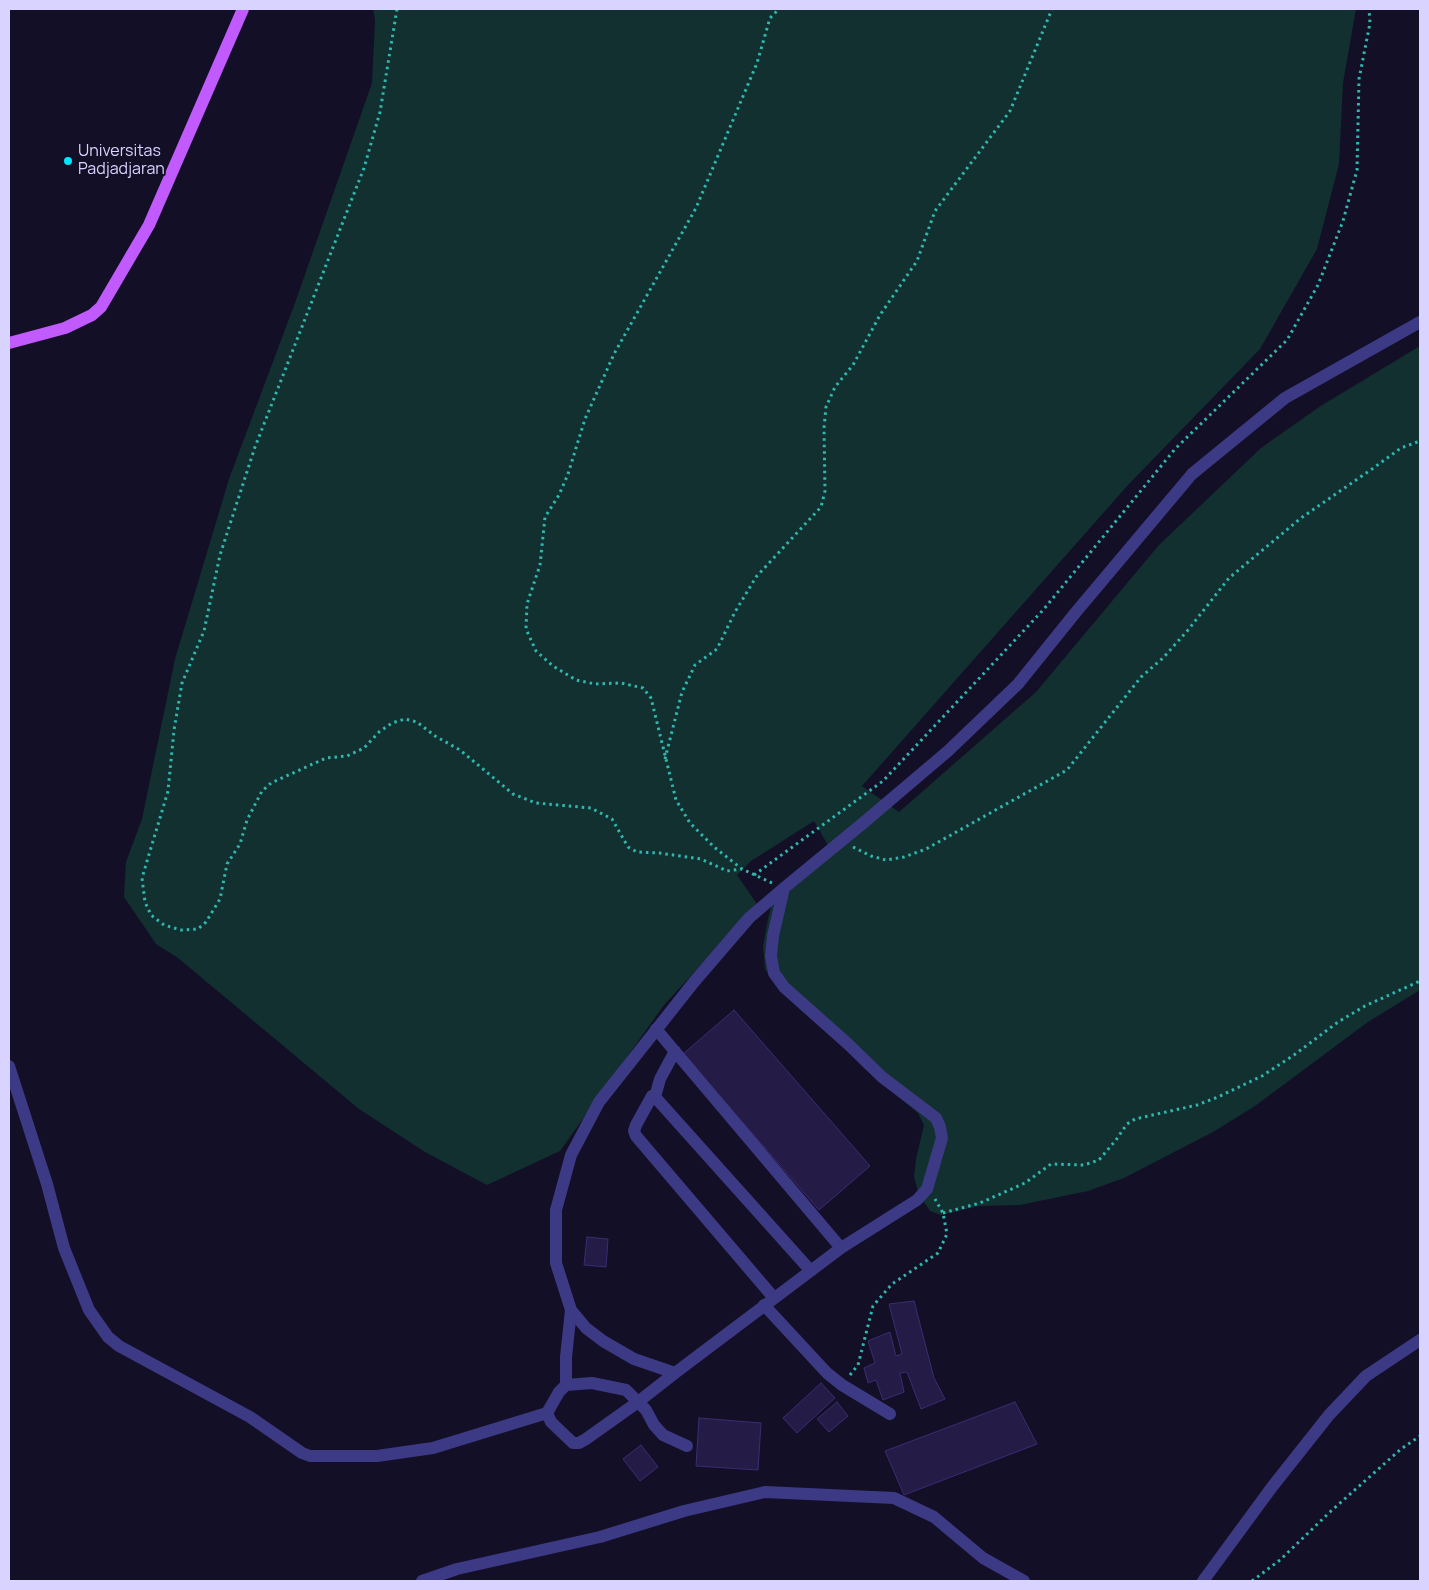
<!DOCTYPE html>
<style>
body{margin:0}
#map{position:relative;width:1429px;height:1590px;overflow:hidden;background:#130f26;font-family:Manrope,sans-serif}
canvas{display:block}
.frame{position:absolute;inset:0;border:10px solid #d9d4ff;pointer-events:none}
</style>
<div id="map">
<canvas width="1429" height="1590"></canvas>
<div class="frame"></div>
</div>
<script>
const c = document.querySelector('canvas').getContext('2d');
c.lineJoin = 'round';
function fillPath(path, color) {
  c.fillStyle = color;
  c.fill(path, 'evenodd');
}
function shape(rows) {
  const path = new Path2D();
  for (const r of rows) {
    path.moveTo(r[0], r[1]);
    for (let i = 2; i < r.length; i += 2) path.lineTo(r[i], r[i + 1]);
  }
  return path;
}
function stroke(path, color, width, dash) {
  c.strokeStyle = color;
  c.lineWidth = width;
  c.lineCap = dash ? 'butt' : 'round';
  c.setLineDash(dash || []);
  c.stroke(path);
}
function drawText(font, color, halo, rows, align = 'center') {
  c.font = font + ' Manrope,sans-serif';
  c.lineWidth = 4;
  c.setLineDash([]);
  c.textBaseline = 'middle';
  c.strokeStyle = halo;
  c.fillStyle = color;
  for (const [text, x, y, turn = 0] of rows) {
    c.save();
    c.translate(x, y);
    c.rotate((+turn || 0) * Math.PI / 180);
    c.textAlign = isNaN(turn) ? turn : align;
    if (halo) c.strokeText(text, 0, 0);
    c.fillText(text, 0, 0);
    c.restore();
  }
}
const green = shape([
 [373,9,1356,9,1343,83,1339,164,1317,249,1260,349,1128,485,862,786,899,812,1036,692,1159,545,1261,448,1319,407,1420,346,1420,990,1368,1022,1255,1106,1213,1132,1124,1178,1088,1191,1020,1205,979,1206,941,1215,930,1211,919,1195,914,1177,916,1159,924,1125,918,1113,865,1069,824,1026,803,1012,772,980,765,969,763,946,768,919,774,895,830,849,814,821,751,861,737,875,757,904,664,1005,560,1151,487,1185,425,1152,359,1109,178,958,156,944,124,897,126,862,142,819,175,659,229,479,295,303,372,83,375,20]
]);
const building = shape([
 [734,1010,870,1166,819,1210,683,1054,734,1010],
 [587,1237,608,1239,606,1267,584,1265,587,1237],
 [914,1301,934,1378,945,1399,921,1409,907,1372,900,1373,904,1392,883,1400,876,1380,868,1383,864,1368,875,1363,868,1341,890,1332,896,1356,902,1354,889,1304,914,1301],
 [821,1383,835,1398,797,1433,783,1418,821,1383],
 [837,1402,848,1416,829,1432,817,1419,837,1402],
 [1015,1402,1037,1444,904,1495,885,1451,1015,1402],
 [699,1418,761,1423,758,1470,696,1466,699,1418],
 [641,1445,658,1467,640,1481,623,1459,641,1445]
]);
const path = shape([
 [397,9,380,112,364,168,255,447,220,555,204,631,182,683,174,730,168,791,142,878,145,902,151,915,164,925,181,930,198,929,206,922,220,899,227,864,240,844,247,820,262,791,271,783,326,758,347,756,364,748,379,732,392,723,405,719,417,722,435,736,460,750,513,794,536,803,591,808,612,819,628,847,637,852,659,853,701,859,727,871,742,869],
 [665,759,682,692,695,665,717,649,735,612,756,577,821,507,825,491,824,428,826,407,835,387,853,365,880,315,917,261,935,211,1010,111,1052,9],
 [853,847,871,856,886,860,904,857,926,849,1067,770,1141,677,1163,658,1188,630,1229,578,1301,518,1372,469,1401,448,1420,441],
 [754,875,883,781,1044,609,1175,449,1287,340,1318,285,1343,221,1357,170,1359,79,1370,23,1369,9],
 [772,883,742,869,714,847,690,823,676,800,651,698,643,688,621,683,595,684,576,680,553,666,536,651,526,629,527,604,540,565,545,517,559,495,568,474,585,419,614,354,696,208,757,63,770,18,779,9],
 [943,1213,980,1203,1025,1183,1051,1164,1084,1165,1099,1160,1116,1140,1127,1124,1135,1119,1197,1105,1218,1097,1262,1076,1294,1055,1338,1022,1365,1006,1420,981],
 [850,1375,858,1365,873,1306,892,1284,938,1253,947,1234,943,1213,935,1199],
 [1252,1581,1280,1560,1331,1511,1401,1449,1420,1436]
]);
const minor = shape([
 [784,888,773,936,771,956,774,973,784,987,848,1044,882,1077,936,1118,940,1127,942,1138,927,1189,917,1200,841,1248,675,1373,634,1359,603,1341,586,1328,571,1310,556,1263,556,1210,571,1155,599,1102,694,982,749,918,784,888,862,824,948,751,1018,684,1076,612,1192,474,1285,398,1420,322],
 [656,1029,841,1248],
 [9,1066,47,1184,64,1248,89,1310,108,1337,119,1346,250,1417,302,1453,310,1456,377,1456,433,1448,547,1413],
 [655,1097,660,1079,675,1051],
 [774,1298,636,1136,634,1131,636,1125,652,1096,655,1097,810,1270],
 [764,1305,827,1373,842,1385,890,1414],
 [571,1310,566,1357,566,1385,559,1392,547,1413,551,1422,573,1443,579,1443,586,1439,638,1402,675,1373],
 [566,1385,592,1383,626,1390,646,1410,654,1425,663,1435,687,1446],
 [422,1581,457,1569,600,1537,684,1511,765,1492,894,1498,934,1517,983,1558,1024,1581],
 [1203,1581,1272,1487,1329,1415,1366,1376,1420,1340]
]);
const major = shape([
 [9,343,65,328,92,315,101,307,149,225,243,9]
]);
const markers = [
 [68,161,5,"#00e5ff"]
];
const poiNames = [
 ["Universitas",78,152],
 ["Padjadjaran",78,170]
];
fillPath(green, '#12302f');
fillPath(building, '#241b47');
stroke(building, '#3b2d73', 1);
stroke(path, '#2fb8b0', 3, [2.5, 4]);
stroke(minor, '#3d3a85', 12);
stroke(major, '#c25bff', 12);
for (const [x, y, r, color] of markers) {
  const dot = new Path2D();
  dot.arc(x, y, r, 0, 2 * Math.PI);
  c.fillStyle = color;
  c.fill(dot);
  stroke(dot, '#130f26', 2);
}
drawText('16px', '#d9d4ff', '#130f26', poiNames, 'left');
</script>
